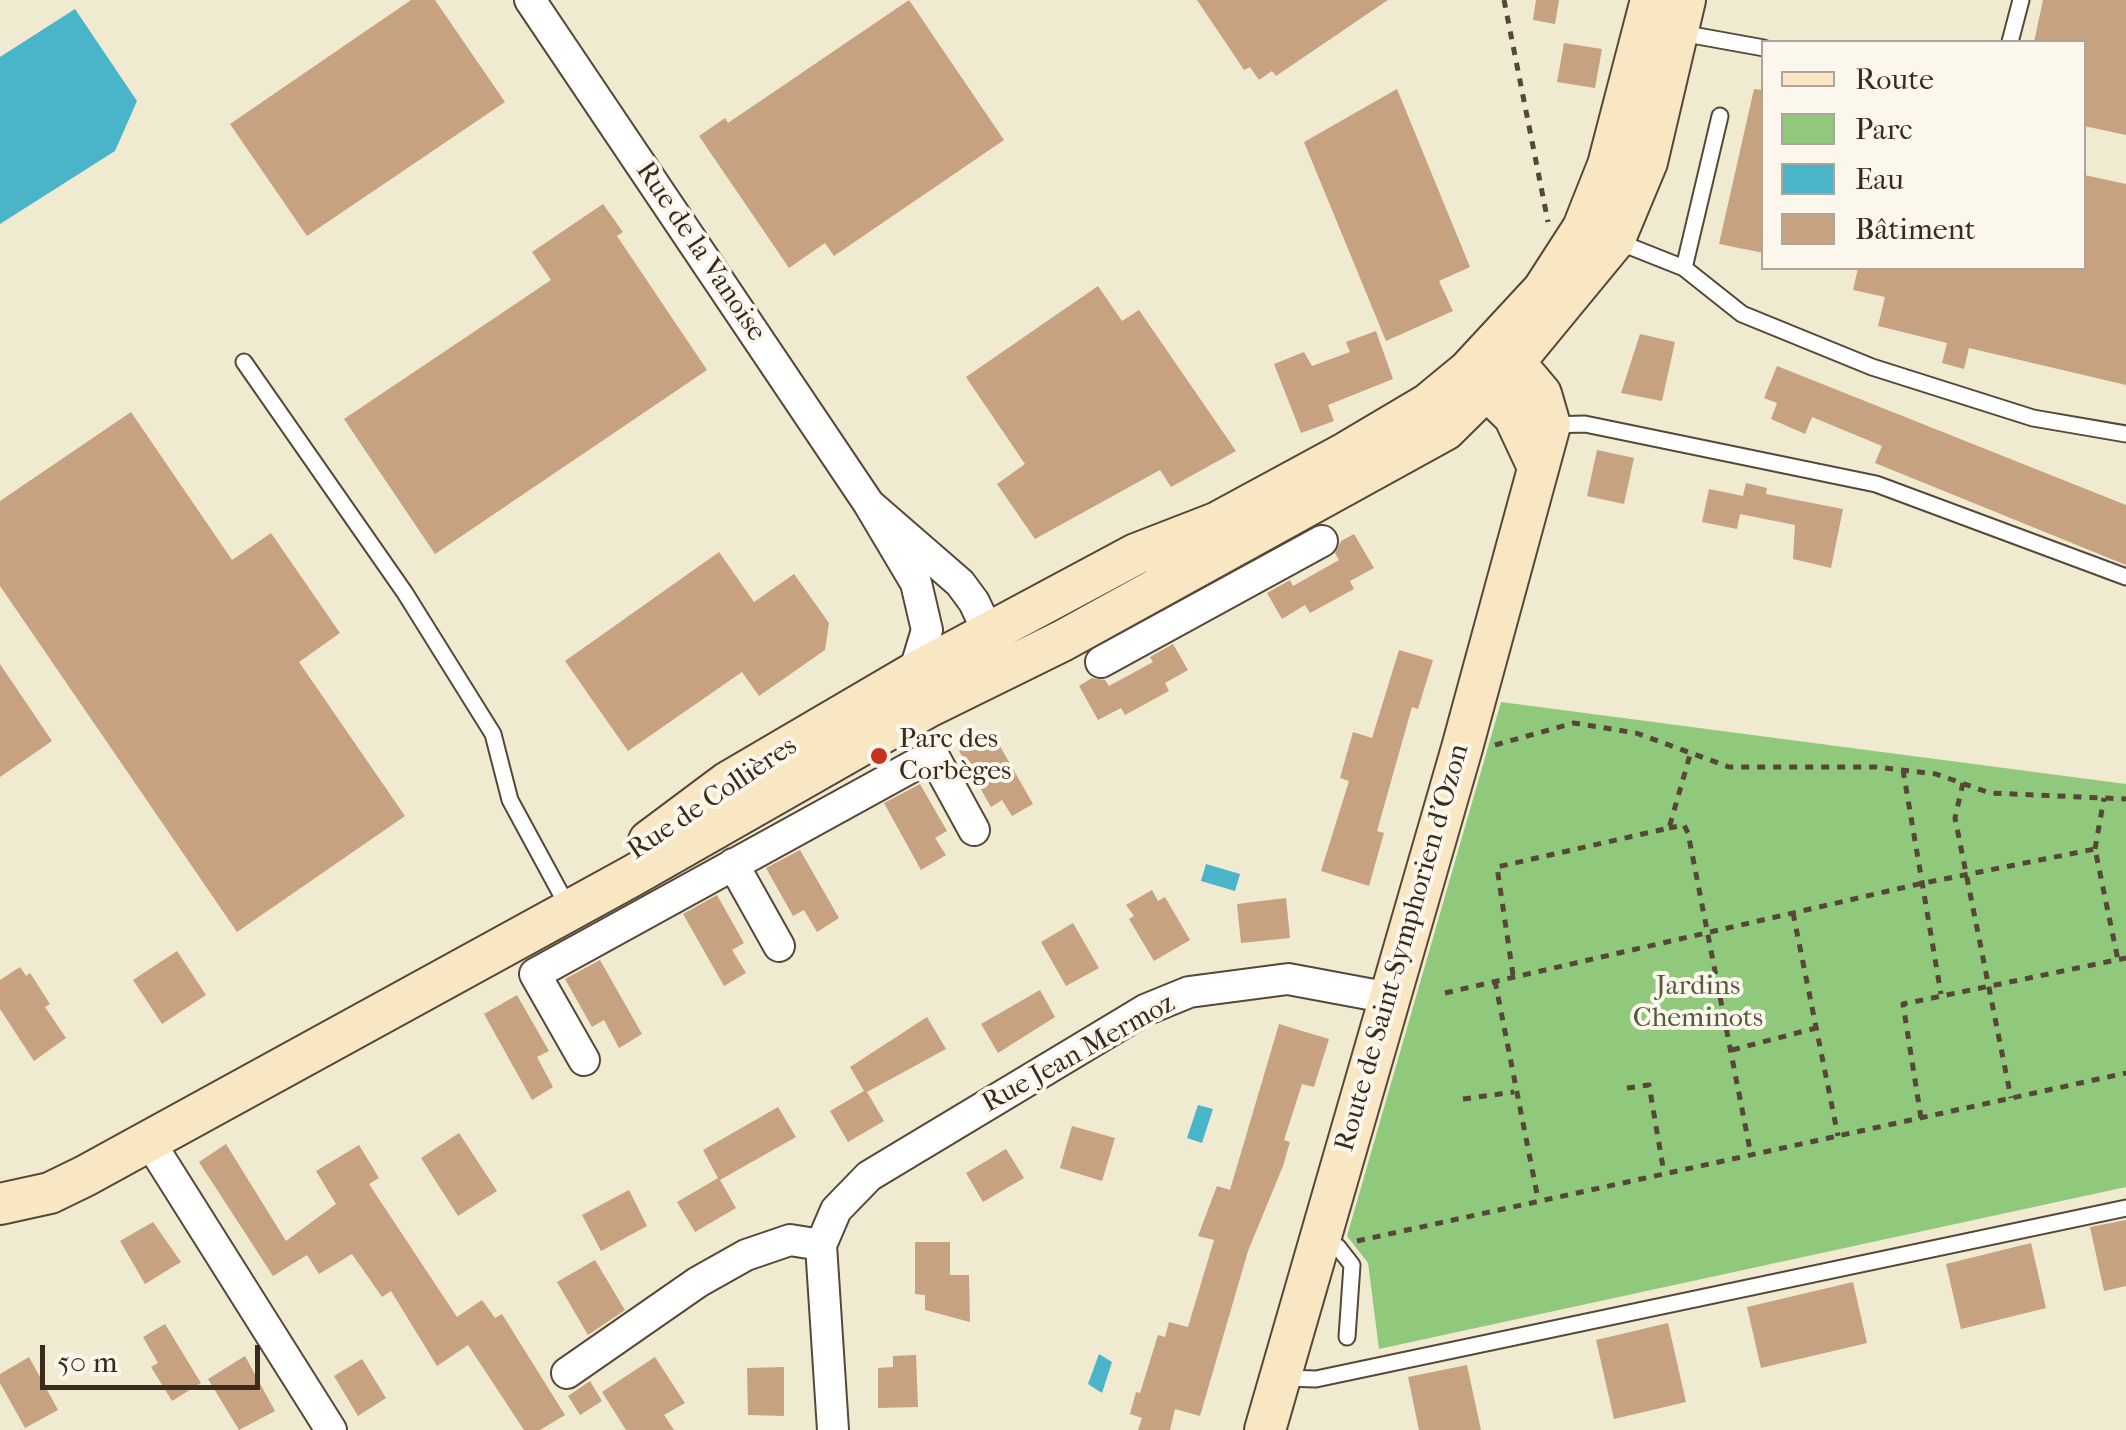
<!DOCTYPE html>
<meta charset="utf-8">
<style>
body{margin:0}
#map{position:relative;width:2126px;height:1430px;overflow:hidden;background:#f0ead0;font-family:"IM FELL French Canon",serif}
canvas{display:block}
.legend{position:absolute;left:1761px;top:40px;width:325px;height:230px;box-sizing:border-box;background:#fbf7ec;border:2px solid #aea59a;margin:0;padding:12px 18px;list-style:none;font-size:30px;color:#3b2a1e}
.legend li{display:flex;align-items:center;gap:20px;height:50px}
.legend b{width:50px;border:2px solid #aea59a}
.scale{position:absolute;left:40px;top:1345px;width:220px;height:45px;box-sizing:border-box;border:5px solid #3b2a1e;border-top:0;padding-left:12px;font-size:30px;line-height:35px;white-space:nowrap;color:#3b2a1e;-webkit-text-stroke:8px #fbf7ec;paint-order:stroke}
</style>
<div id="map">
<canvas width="2126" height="1430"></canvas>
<ul class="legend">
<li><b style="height:12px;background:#f9e7c3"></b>Route</li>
<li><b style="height:28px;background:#90c97c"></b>Parc</li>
<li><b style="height:28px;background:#4ab5c8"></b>Eau</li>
<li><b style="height:28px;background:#c7a281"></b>Bâtiment</li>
</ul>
<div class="scale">50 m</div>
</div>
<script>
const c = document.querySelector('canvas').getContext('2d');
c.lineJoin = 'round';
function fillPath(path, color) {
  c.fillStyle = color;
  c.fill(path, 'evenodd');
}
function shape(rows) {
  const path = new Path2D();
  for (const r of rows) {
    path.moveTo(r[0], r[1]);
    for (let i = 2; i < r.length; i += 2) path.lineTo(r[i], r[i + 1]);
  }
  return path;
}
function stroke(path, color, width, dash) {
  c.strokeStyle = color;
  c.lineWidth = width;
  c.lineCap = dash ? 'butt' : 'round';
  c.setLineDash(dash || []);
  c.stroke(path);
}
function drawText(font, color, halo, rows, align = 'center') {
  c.font = font + ' "IM FELL French Canon",serif';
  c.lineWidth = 8;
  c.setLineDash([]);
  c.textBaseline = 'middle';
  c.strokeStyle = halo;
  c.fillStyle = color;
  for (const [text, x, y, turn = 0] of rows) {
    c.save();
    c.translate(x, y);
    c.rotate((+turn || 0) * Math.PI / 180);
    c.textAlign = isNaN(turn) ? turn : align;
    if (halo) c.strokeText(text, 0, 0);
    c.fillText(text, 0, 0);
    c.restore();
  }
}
const green = shape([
 [1501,702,2126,784,2126,1187,1379,1349,1368,1263,1347,1236]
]);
const water = shape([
 [75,9,137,101,115,151,0,224,0,57],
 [1206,864,1240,874,1235,891,1201,881],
 [1198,1105,1213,1109,1202,1143,1187,1138],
 [1099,1354,1112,1362,1102,1393,1088,1384]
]);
const building = shape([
 [411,0,435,0,505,102,307,236,230,124],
 [909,0,1004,140,834,256,825,243,789,268,699,136,725,118,728,123],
 [1197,0,1388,0,1276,76,1272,71,1259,80,1250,67,1244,70],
 [1536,0,1559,0,1555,24,1533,20],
 [2043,0,2126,0,2126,135,2084,126,2084,42,2034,42],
 [1564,43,1602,49,1595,88,1557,82],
 [1397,89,1470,267,1439,281,1453,311,1386,341,1304,142],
 [1754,89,1764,90,1764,253,1719,244],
 [2084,175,2126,184,2126,385,1969,348,1964,369,1942,363,1947,343,1878,326,1885,297,1853,290,1858,268,2084,268],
 [603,204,623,232,617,236,707,370,435,554,344,419,551,280,532,252],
 [1098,286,1122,321,1139,310,1236,451,1171,487,1160,470,1035,539,997,484,1025,464,966,377],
 [1376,331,1393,379,1328,405,1334,421,1301,433,1274,364,1304,352,1312,366,1350,352,1346,342],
 [1640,334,1675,342,1662,401,1621,393],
 [1777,366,2126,505,2126,565,1875,463,1882,446,1812,417,1805,434,1771,419,1777,403,1764,398],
 [131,412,232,560,271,533,340,633,299,662,405,816,237,932,0,586,0,501],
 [1597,450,1634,458,1624,504,1587,496],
 [1746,483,1767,488,1766,494,1843,509,1831,568,1793,559,1795,525,1740,514,1737,529,1702,522,1709,489,1743,496],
 [1354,534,1374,568,1350,581,1354,589,1310,613,1305,605,1282,619,1267,593,1290,580,1293,586,1339,560,1335,553,1341,541],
 [719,552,754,602,794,574,829,623,825,650,759,696,742,672,628,751,565,661],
 [1173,644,1188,670,1165,683,1169,691,1125,715,1121,708,1098,720,1079,686,1092,678,1105,680,1109,686,1153,662,1150,657],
 [1399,650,1433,660,1418,709,1412,707,1377,831,1384,833,1369,886,1321,871,1349,781,1340,778,1353,732,1372,738],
 [0,664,52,741,0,777],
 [992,732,1033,804,1012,816,1002,800,991,807,959,751],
 [920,784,947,831,935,838,946,855,921,870,884,803],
 [800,850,839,918,817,932,804,910,793,916,766,868],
 [1152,890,1158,901,1165,897,1190,940,1154,961,1129,919,1134,916,1126,905],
 [717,895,744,943,732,950,746,973,724,986,683,914],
 [1286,898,1290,938,1241,943,1237,904],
 [1073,923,1099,968,1066,986,1041,942],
 [177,951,206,995,162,1024,133,980],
 [600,960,642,1034,619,1048,604,1020,592,1027,565,979],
 [20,967,26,976,30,973,50,1004,45,1007,66,1038,34,1061,0,1009,0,980],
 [1040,990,1055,1017,998,1053,981,1024],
 [517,995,549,1051,537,1057,553,1087,532,1100,484,1014],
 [927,1017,946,1049,867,1092,884,1121,848,1142,830,1111,864,1091,850,1067],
 [1279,1024,1329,1039,1314,1087,1302,1084,1284,1140,1290,1142,1283,1166,1248,1251,1200,1416,1175,1409,1170,1430,1138,1430,1142,1418,1130,1414,1136,1392,1140,1393,1158,1335,1165,1337,1169,1322,1188,1327,1214,1240,1198,1236,1217,1186,1230,1190],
 [778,1107,796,1137,720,1180,736,1208,695,1232,677,1202,718,1178,703,1150],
 [1072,1126,1115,1138,1102,1181,1060,1168],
 [459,1133,497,1191,458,1216,421,1158],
 [226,1144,286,1241,336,1204,316,1171,359,1145,379,1178,369,1184,457,1317,482,1300,495,1318,502,1314,565,1415,540,1430,524,1430,468,1345,437,1366,391,1291,382,1297,352,1254,319,1274,307,1255,273,1276,199,1162],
 [1006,1149,1024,1178,983,1202,966,1173],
 [629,1190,647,1226,601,1251,582,1215],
 [2126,1220,2126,1286,2104,1291,2090,1227],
 [153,1222,181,1262,145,1284,120,1241],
 [915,1242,950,1242,950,1275,969,1275,970,1322,925,1310,925,1295,915,1294],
 [2031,1243,2046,1308,1961,1329,1946,1264],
 [595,1260,625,1310,588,1335,557,1282],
 [1853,1282,1867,1343,1761,1368,1747,1307],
 [1668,1323,1686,1402,1614,1419,1596,1340],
 [165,1324,201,1383,172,1401,151,1367,158,1363,143,1337],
 [916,1355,918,1407,878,1408,878,1368,893,1367,893,1356],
 [245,1356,275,1411,239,1430,208,1379],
 [29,1357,58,1410,25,1428,0,1383,0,1374],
 [655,1357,685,1403,664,1415,674,1430,626,1430,602,1392],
 [362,1359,386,1398,358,1416,334,1376],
 [1467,1365,1481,1430,1419,1430,1408,1377],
 [784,1367,784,1416,748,1415,747,1368],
 [590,1381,602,1401,580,1415,568,1396]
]);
const path = shape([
 [1504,0,1548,222],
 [1495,745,1574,723,1636,733,1729,767,1876,767,1936,774,1990,793,2126,799],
 [1903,770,1941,994],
 [1963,783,1955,818,2011,1098],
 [1669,828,1684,825,1688,833,1751,1155],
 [2095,849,2104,798],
 [1793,913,1838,1136],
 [1513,975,1497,867,1669,828,1690,755],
 [1495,981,1538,1199],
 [1445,993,1919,884,2095,849,2118,960],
 [1732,1050,1816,1028],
 [1627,1088,1649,1085,1664,1173],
 [1463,1099,1514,1092],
 [1921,1118,1903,1004,2126,958],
 [1357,1241,2126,1073]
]);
const lane = shape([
 [1681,33,1764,48],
 [2010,42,2021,0],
 [1616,241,1684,268,1742,314,1872,367,2033,418,2126,434],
 [1684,268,1720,116],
 [244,362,405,593,493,734,510,800,561,894],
 [1550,425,1585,424,1876,484,2126,577],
 [1320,1241,1338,1247,1352,1265,1347,1337],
 [1283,1378,1316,1379,2126,1208]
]);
const street = shape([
 [530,0,869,504],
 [1101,662,1322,541],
 [914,673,927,630,916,583,869,504,960,583,974,602,983,621,978,653],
 [733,864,779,946],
 [584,1060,535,974,933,755,974,830],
 [149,1141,331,1430],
 [567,1373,698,1282,746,1255,790,1240,821,1245],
 [833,1430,821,1245,836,1210,869,1176,1145,1010,1189,992,1288,979,1390,998]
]);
const secondary = shape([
 [1470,373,1514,416,1537,465],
 [649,841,728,782,914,673,1136,554,1216,523,1347,452,1428,404,1468,371,1543,290,1583,228,1608,165,1651,0],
 [0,1204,50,1193,85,1176,632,876,930,706,1062,641,1445,430,1516,360,1614,241,1647,162,1685,0],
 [1265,1430,1462,748,1550,425,1541,394,1497,342]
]);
const markers = [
 [879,756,10,"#c8321e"]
];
const streetNames = [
 ["Rue de la Vanoise",700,252,56],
 ["Rue de Collières",713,799,-34],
 ["Route de Saint-Symphorien d'Ozon",1403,948,-74],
 ["Rue Jean Mermoz",1079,1054,-29]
];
const poiNames = [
 ["Parc des",899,740],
 ["Corbèges",899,772]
];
const parkNames = [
 ["Jardins",1698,987],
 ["Cheminots",1698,1019]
];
fillPath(green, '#90c97c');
fillPath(water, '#4ab5c8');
fillPath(building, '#c7a281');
stroke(lane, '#564739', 19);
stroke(street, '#564739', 34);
stroke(secondary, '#564739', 44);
stroke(path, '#564739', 5, [8, 8]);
stroke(lane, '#fff', 15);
stroke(street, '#fff', 30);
stroke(secondary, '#f9e7c3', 40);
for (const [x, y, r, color] of markers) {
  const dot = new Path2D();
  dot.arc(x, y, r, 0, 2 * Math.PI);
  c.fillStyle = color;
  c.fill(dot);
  stroke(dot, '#fbf7ec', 4);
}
drawText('28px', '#3b2a1e', '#fbf7ec', streetNames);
drawText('28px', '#3b2a1e', '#fbf7ec', poiNames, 'left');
drawText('28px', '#545a3a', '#fbf7ec', parkNames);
</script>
